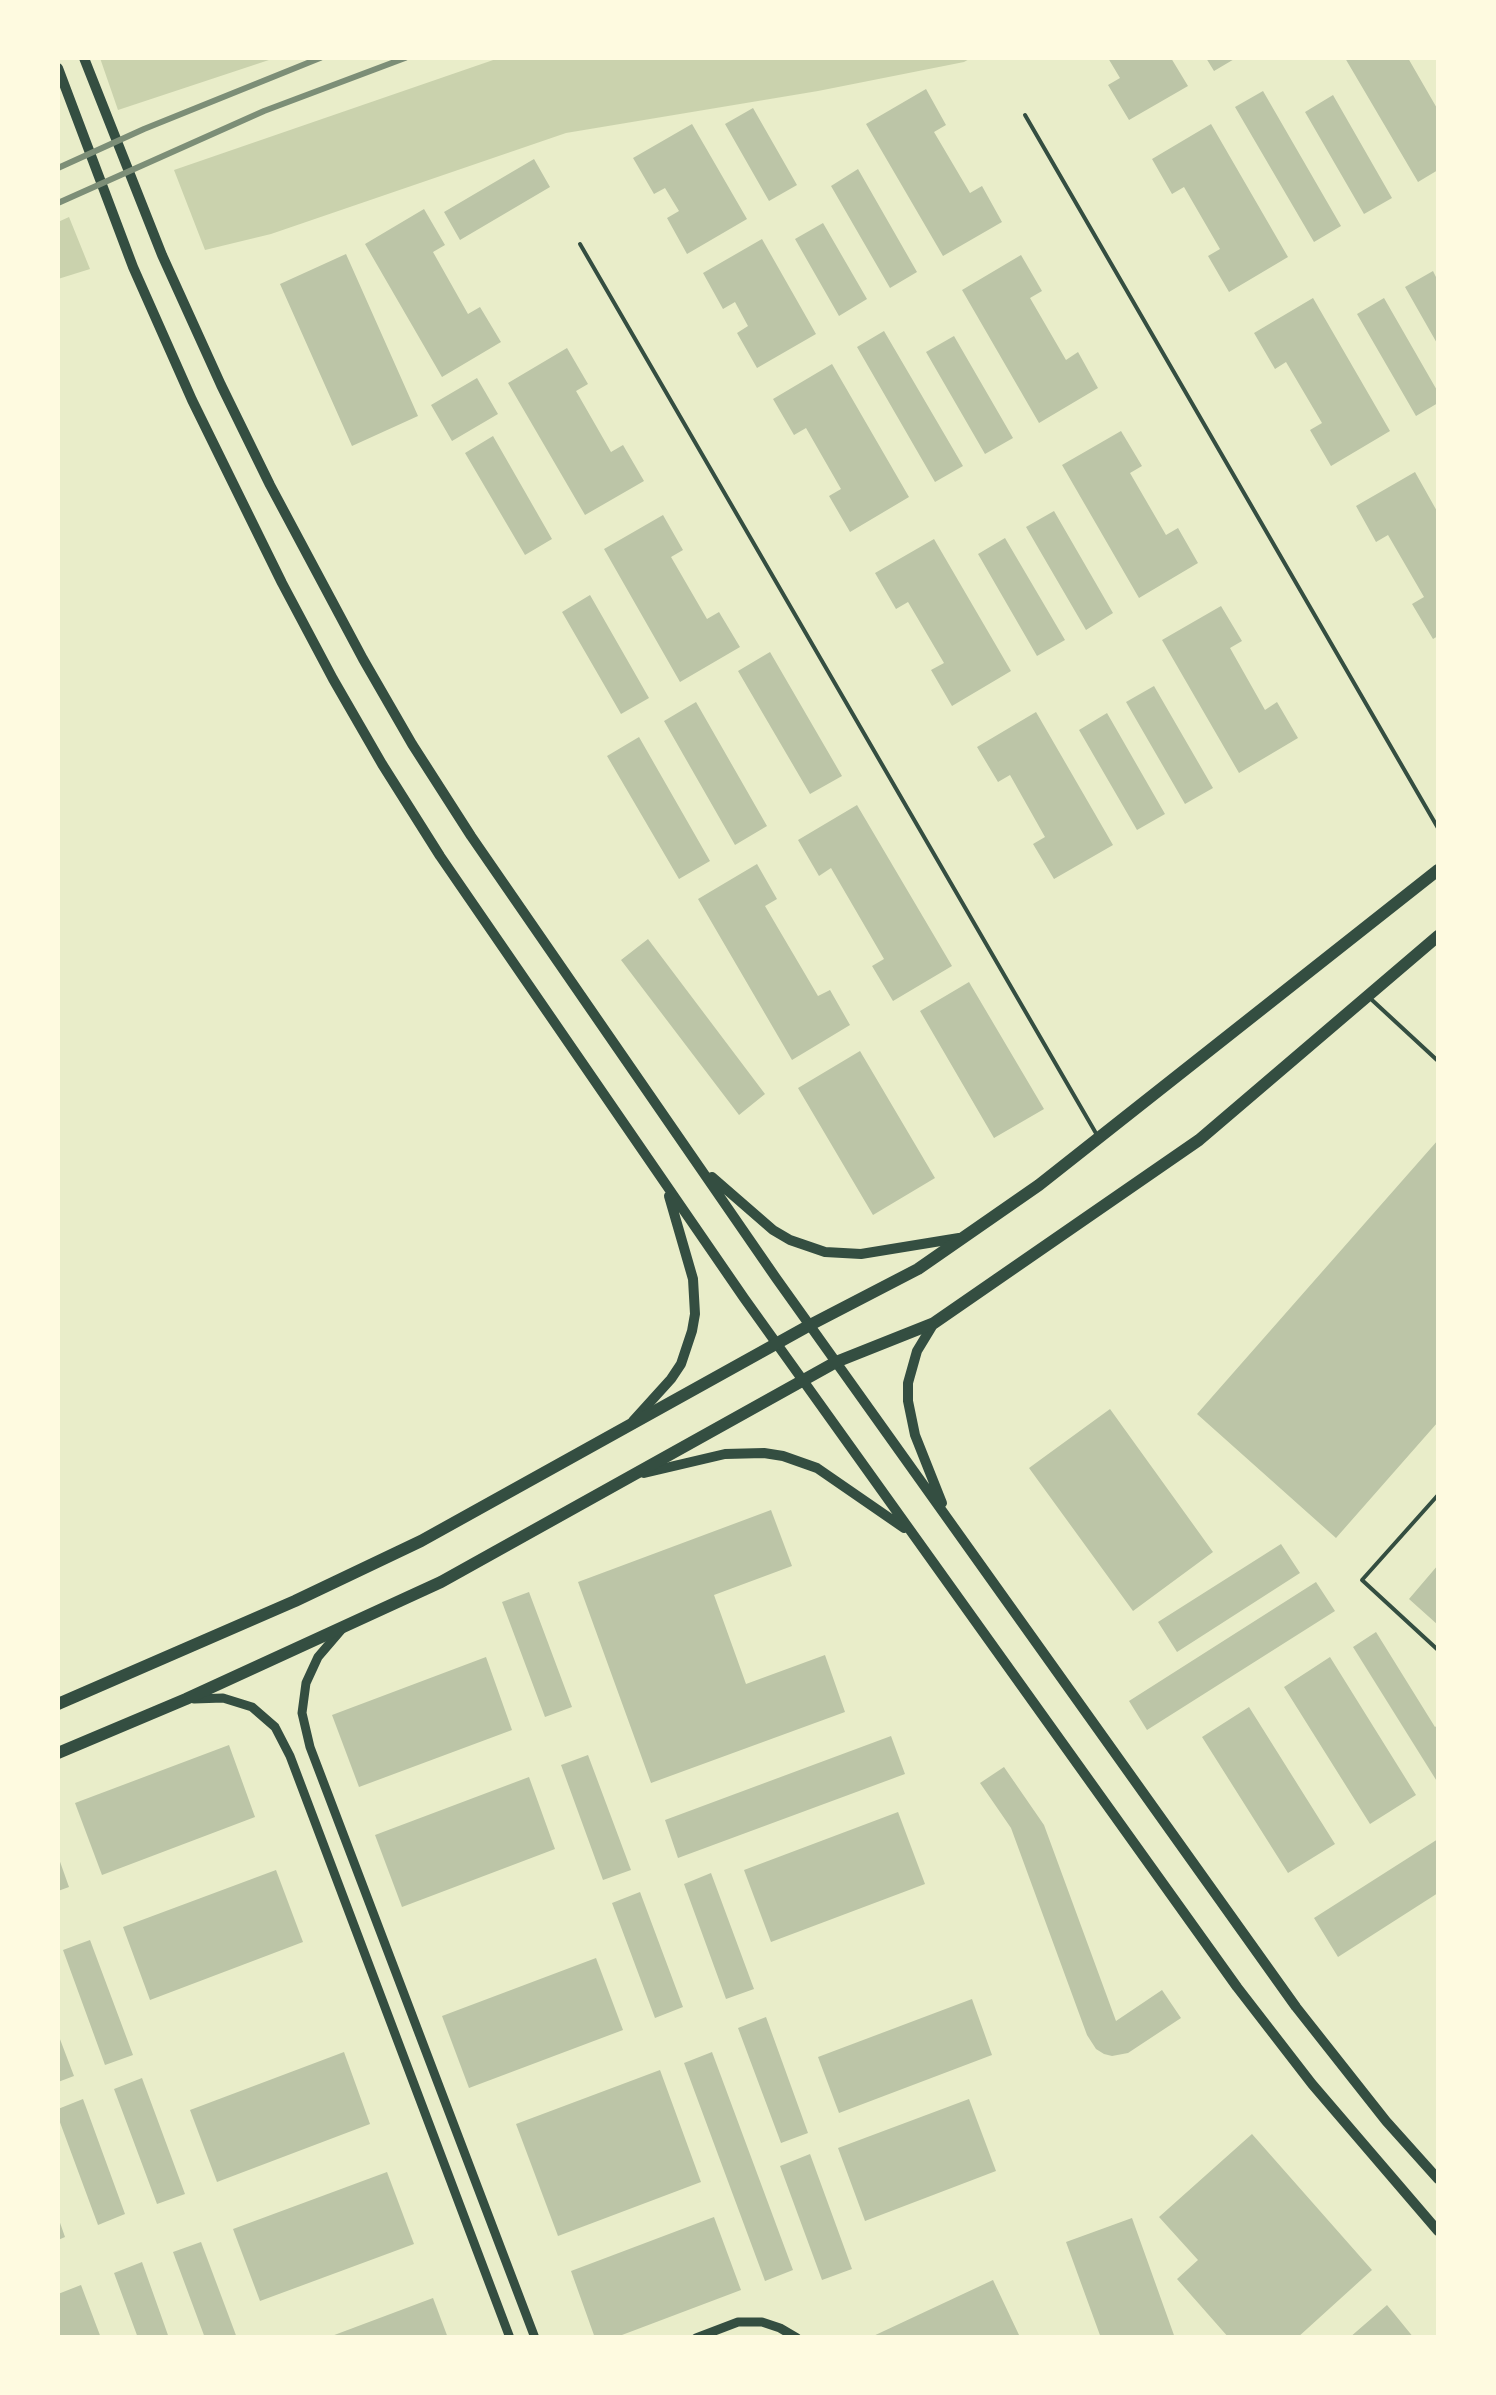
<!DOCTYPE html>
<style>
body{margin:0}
#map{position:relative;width:1496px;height:2395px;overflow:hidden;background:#e9edc9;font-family:"IBM Plex Sans",sans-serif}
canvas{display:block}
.frame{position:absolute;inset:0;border:60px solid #fefae0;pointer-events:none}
</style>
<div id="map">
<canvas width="1496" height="2395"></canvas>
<div class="frame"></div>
</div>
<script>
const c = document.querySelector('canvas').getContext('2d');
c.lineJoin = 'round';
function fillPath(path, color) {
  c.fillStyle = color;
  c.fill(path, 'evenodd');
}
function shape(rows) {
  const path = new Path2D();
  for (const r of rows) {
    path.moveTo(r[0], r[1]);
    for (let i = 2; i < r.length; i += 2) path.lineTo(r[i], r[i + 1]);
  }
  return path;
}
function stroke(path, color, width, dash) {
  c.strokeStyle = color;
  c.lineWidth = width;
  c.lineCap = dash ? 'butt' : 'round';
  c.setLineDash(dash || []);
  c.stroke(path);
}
const green = shape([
 [100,58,275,58,118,110],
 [499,58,971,58,964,62,818,91,566,133,271,234,205,250,174,170],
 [69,217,90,269,58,279,58,222]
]);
const building = shape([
 [1108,58,1171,58,1188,86,1129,120,1108,85,1120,78],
 [1206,58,1236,58,1214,71],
 [1345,58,1408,58,1438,110,1438,170,1418,182],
 [926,89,946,125,934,132,970,193,982,186,1002,222,943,256,866,124],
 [1263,91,1341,226,1314,242,1235,107],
 [1333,95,1392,198,1364,214,1305,112],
 [753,108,797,185,769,201,725,124],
 [692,124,747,219,687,254,667,218,679,211,665,188,654,194,633,158],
 [1211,124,1288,257,1229,292,1208,256,1220,249,1184,187,1172,194,1152,159],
 [534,159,550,187,460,240,444,212],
 [858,169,917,272,890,288,831,186],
 [424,209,445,245,433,252,468,314,480,307,501,342,442,377,365,244],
 [823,223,867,299,839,316,795,239],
 [762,239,816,334,757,368,737,333,748,326,735,302,723,309,703,273],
 [346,254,418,416,352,446,280,284],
 [1021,255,1042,291,1030,298,1066,360,1078,352,1098,388,1039,423,962,290],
 [1433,271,1438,281,1438,345,1405,287],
 [1313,298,1390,431,1331,466,1310,430,1322,423,1286,362,1275,369,1254,333],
 [1384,298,1438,392,1438,403,1416,416,1357,314],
 [884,331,963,466,935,482,857,347],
 [954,336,1013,438,985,454,926,352],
 [567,348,588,384,576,391,611,452,623,445,644,481,585,515,508,383],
 [832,364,909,497,850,532,829,496,841,489,806,428,794,435,773,399],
 [477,378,498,414,452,441,431,405],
 [1121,431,1142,466,1130,473,1166,535,1178,528,1198,563,1139,598,1062,465],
 [493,436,552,539,525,555,465,453],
 [1415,472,1438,513,1438,636,1433,639,1412,604,1424,597,1388,535,1376,542,1356,506],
 [1054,511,1113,613,1086,630,1026,527],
 [663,515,683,550,671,557,707,619,719,612,740,647,680,682,604,549],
 [1005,538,1065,640,1037,656,978,554],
 [934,539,1011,671,952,706,931,670,944,663,908,602,896,609,875,573],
 [590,595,649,698,621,714,562,612],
 [1221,606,1242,641,1230,648,1265,710,1277,702,1298,738,1239,773,1162,640],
 [770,652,842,776,810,794,738,671],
 [1154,686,1213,788,1185,804,1126,702],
 [696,702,767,826,735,845,664,721],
 [1036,712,1113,845,1054,879,1033,844,1045,837,1010,775,998,782,977,747],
 [1107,713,1165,814,1137,830,1079,730],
 [639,737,710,861,679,879,607,756],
 [857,805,952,966,893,1001,872,966,884,959,831,868,819,876,798,840],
 [757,864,777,899,765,906,818,996,830,990,850,1025,792,1060,698,899],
 [648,939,765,1094,739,1115,621,960],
 [969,982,1044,1109,994,1138,920,1011],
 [860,1051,935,1178,873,1215,798,1088],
 [1438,1140,1438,1422,1336,1538,1197,1414],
 [1110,1409,1213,1552,1133,1611,1029,1468],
 [771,1510,792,1566,714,1595,746,1684,825,1655,845,1712,651,1783,578,1582],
 [1281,1544,1300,1573,1177,1652,1158,1622],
 [1438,1565,1438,1625,1409,1599],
 [1316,1582,1335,1611,1147,1730,1129,1701],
 [529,1592,572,1707,545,1717,502,1602],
 [1376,1632,1435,1727,1438,1725,1438,1783,1353,1647],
 [486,1657,512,1730,359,1787,332,1715],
 [1330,1657,1416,1795,1370,1824,1284,1687],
 [1249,1707,1335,1844,1288,1873,1202,1737],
 [891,1736,905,1774,678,1858,665,1820],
 [229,1745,255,1817,102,1875,75,1803],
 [588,1755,631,1870,603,1880,561,1765],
 [1004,1767,1044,1825,1116,2021,1162,1990,1181,2018,1128,2053,1112,2056,1104,2054,1096,2049,1087,2035,1011,1828,980,1783],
 [529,1777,555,1849,402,1907,375,1835],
 [898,1812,925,1884,771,1942,744,1870],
 [1438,1839,1438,1893,1338,1957,1314,1918],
 [58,1856,69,1887,58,1891],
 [276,1870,303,1942,150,2000,123,1927],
 [711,1873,754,1989,726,1999,684,1884],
 [640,1892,683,2007,655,2018,612,1903],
 [90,1940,133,2055,105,2065,63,1950],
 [596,1958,623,2030,469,2088,442,2016],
 [972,1999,992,2055,839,2113,818,2057],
 [766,2017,808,2133,781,2143,738,2028],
 [58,2034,74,2076,58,2082],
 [344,2052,370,2124,217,2182,190,2110],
 [712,2052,793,2270,765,2281,684,2063],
 [660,2070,701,2182,558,2236,516,2124],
 [142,2078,185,2194,157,2204,114,2089],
 [83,2099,125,2214,98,2225,58,2117,58,2109],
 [969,2099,996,2171,865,2221,838,2148],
 [1252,2134,1372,2270,1297,2338,1229,2338,1177,2279,1198,2260,1159,2217],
 [810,2154,852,2269,822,2280,780,2166],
 [387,2172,414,2244,260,2301,233,2229],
 [58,2217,65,2237,58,2240],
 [714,2217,741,2290,614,2338,595,2338,571,2271],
 [1132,2218,1175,2338,1101,2338,1066,2242],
 [201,2242,237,2338,205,2338,173,2252],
 [142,2262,169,2338,138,2338,114,2273],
 [993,2280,1019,2335,1014,2338,869,2338],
 [81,2285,101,2338,58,2338,58,2294],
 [433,2298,448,2338,329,2338,329,2337],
 [1387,2305,1414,2338,1349,2338]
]);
const service = shape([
 [1025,115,1438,828],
 [580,244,1097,1135],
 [1372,1000,1438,1061],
 [1438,1495,1362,1580,1438,1650]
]);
const minor = shape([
 [342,1629,318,1657,306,1683,302,1713,310,1747,535,2338],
 [194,1699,223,1698,252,1707,275,1727,290,1756,510,2338],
 [696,2338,738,2322,762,2322,780,2328,797,2338]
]);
const tertiary = shape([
 [84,58,162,255,221,385,270,485,363,659,412,744,471,836,776,1278,1296,2007,1386,2121,1438,2179],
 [58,68,133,267,192,400,282,583,333,679,382,764,440,856,744,1298,1237,1987,1312,2084,1438,2231],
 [712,1177,773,1230,790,1240,825,1252,861,1254,959,1238],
 [934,1323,917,1351,908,1383,908,1401,915,1435,942,1503],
 [633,1421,671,1379,681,1364,692,1331,695,1314,693,1279,669,1196],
 [644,1473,725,1454,764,1453,783,1456,817,1468,904,1528]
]);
const secondary = shape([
 [58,1704,295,1601,421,1541,810,1325,918,1269,1039,1185,1438,870],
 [58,1753,186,1699,441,1582,836,1362,934,1323,1199,1140,1438,936]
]);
const rail = shape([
 [58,168,144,129,320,58],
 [58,203,264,111,405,58]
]);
fillPath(green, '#cad2ad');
fillPath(building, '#bcc5a7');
stroke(service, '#344e41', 4);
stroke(minor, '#344e41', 9);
stroke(tertiary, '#344e41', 10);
stroke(secondary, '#344e41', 12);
stroke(rail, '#7c8e77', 6);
</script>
